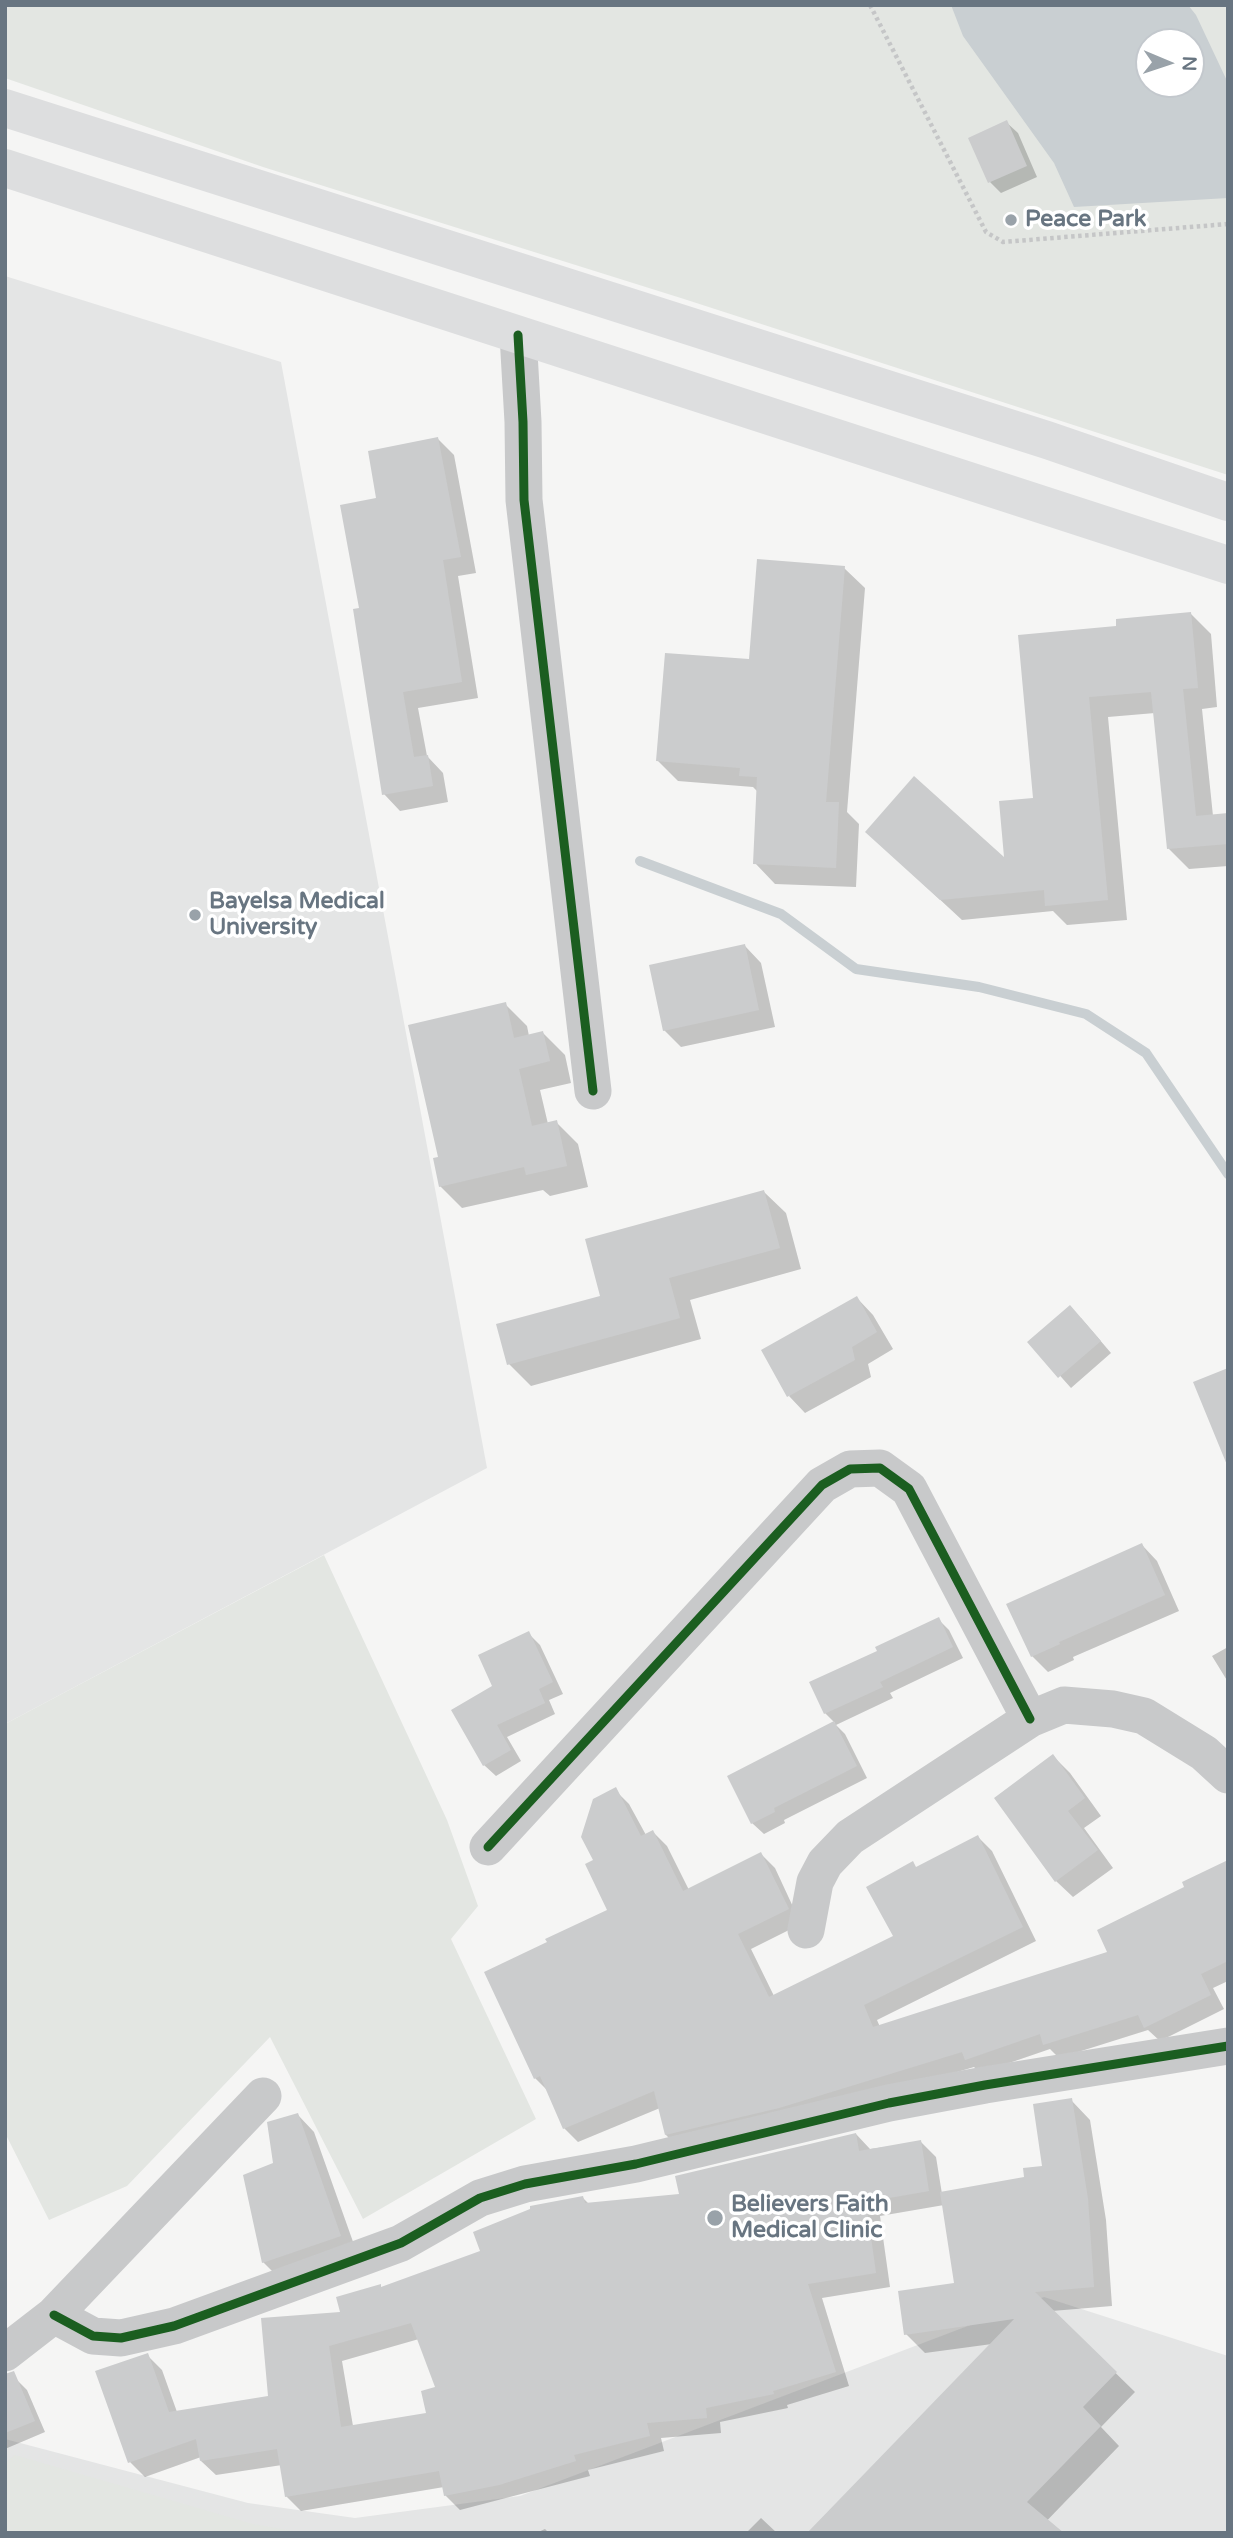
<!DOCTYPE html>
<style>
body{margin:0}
#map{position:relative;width:1233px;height:2538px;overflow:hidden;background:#f5f5f4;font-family:"Varela Round",sans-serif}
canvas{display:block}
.frame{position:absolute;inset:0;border:7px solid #687581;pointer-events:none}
.north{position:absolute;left:1135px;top:28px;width:70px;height:70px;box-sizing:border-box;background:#fff;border:2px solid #c3c8cd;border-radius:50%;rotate:92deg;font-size:19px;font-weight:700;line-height:28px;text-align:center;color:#687581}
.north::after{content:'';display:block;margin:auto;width:24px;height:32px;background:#99a2a9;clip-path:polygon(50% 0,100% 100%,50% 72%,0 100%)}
</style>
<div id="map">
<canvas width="1233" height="2538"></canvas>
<div class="frame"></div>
<div class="north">N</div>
</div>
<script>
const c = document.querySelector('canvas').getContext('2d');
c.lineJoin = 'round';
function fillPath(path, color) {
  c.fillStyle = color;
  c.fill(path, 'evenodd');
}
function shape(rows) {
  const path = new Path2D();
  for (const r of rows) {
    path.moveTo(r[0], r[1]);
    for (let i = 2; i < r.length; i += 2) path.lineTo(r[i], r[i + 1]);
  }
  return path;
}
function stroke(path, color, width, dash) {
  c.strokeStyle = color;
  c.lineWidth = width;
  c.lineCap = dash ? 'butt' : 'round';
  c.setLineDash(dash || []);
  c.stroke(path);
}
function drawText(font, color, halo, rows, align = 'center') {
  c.font = font + ' "Varela Round",sans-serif';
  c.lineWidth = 7;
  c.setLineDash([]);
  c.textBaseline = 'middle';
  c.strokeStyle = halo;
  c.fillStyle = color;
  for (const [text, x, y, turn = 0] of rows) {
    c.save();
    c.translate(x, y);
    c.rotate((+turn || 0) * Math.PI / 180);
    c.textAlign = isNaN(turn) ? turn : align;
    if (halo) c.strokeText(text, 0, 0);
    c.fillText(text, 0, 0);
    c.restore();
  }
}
const built = shape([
 [5,276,281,362,487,1468,5,1724],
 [1044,2297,1228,2356,1228,2533,5,2533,5,2439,248,2503,355,2518,520,2496]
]);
const green = shape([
 [5,5,1228,5,1228,475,684,299,263,167,5,78],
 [1149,42,1191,42,1191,84,1149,84],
 [324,1555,447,1820,478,1906,451,1939,536,2119,363,2219,270,2037,127,2186,49,2220,5,2133,5,1724],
 [15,2455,253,2524,304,2533,5,2533,5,2463]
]);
const water = shape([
 [951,5,1188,5,1196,15,1228,83,1228,198,1074,207,1054,163,963,36],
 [1149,42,1191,42,1191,84,1149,84]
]);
const shadow = shape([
 [1006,122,1018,133,1037,177,1001,193,990,182],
 [438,439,454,455,476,573,458,576,478,698,418,708,427,756,443,773,448,802,400,811,384,794,361,610,378,499],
 [844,568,865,588,847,812,859,824,856,887,775,884,755,863,758,792,753,787,678,781,658,761,750,661],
 [1191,614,1211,634,1217,707,1202,709,1213,816,1228,815,1228,866,1189,869,1169,849,1155,713,1108,717,1127,920,1067,925,1053,911,962,920,867,832,1006,862,1118,627],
 [745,946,761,963,775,1027,681,1047,664,1030],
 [505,1004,527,1026,529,1036,543,1033,565,1055,571,1083,540,1090,548,1124,556,1122,578,1144,588,1187,550,1196,543,1190,462,1208,440,1186,440,1158],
 [764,1192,786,1213,801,1269,690,1300,701,1339,531,1386,509,1364,602,1297],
 [857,1298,873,1315,893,1349,868,1364,871,1377,805,1413,789,1396],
 [1081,1318,1111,1353,1071,1388,1030,1342],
 [1142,1545,1157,1561,1179,1611,1073,1657,1074,1660,1048,1672,1032,1656],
 [938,1619,949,1630,963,1658,890,1693,893,1698,836,1725,845,1734,867,1778,784,1820,785,1823,764,1834,752,1823,835,1723,825,1713,879,1652],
 [529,1634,540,1645,563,1694,549,1700,555,1714,507,1737,521,1761,496,1776,484,1765,495,1687],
 [1228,1647,1228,1682,1212,1656],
 [1053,1756,1070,1773,1101,1816,1084,1828,1113,1868,1073,1897,1056,1881],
 [615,1790,629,1804,646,1835,653,1832,667,1846,689,1890,761,1854,775,1868,801,1924,751,1949,774,1996,895,1937,917,1868,978,1837,992,1851,1036,1941,877,2020,880,2027,1110,1953,1187,1888,1228,1862,1228,1981,1213,1988,1224,2009,1160,2041,1148,2030,1059,2058,1050,2049,980,2073,974,2067,794,2121,680,2149,666,2135,660,2108,578,2142,564,2128,549,2092,535,2078,609,1911,595,1861],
 [1071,2100,1090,2120,1106,2220,1112,2306,1052,2311,1135,2392,1101,2427,1119,2446,1035,2533,810,2533,992,2344,925,2353,906,2334,956,2284,944,2205,880,2216,890,2287,822,2298,849,2386,787,2405,788,2408,720,2422,721,2433,661,2438,664,2451,588,2470,590,2476,460,2510,445,2495,444,2487,301,2511,286,2496,282,2465,216,2475,201,2461,201,2457,145,2477,130,2462,97,2372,147,2355,162,2370,177,2412,269,2397,343,2314,380,2286,382,2288,482,2252,583,2198,590,2205,681,2195,856,2134,870,2149,921,2142,936,2157,942,2194,1026,2178,1044,2167],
 [419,2339,437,2389,428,2414,353,2426,342,2361],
 [298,2115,314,2132,357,2253,280,2279,263,2262],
 [16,2379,27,2390,45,2432,5,2449,5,2383],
 [761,2518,777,2533,746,2533],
 [545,2529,549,2533,536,2533]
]);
const stream = shape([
 [640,861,781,914,856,969,979,987,1086,1014,1146,1053,1228,1174]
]);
const building = shape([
 [1007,120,1027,166,988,183,968,138],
 [438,437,461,557,443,560,462,682,403,692,414,757,428,755,433,786,382,795,353,609,359,608,340,505,376,498,368,451],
 [757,559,845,566,826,802,839,802,836,868,753,864,757,777,739,776,740,768,656,761,665,653,749,659],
 [1191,612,1198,688,1183,689,1196,816,1228,813,1228,844,1167,849,1151,692,1089,697,1108,900,1045,906,1044,890,940,900,865,832,914,776,1004,857,999,801,1033,798,1018,635,1116,626,1116,619],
 [745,944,759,1010,663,1031,649,965],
 [506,1002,514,1038,543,1031,550,1061,519,1069,532,1126,557,1120,567,1166,526,1175,524,1167,439,1187,433,1158,438,1157,408,1025],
 [764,1190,780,1248,669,1278,680,1318,507,1365,496,1324,600,1296,585,1239],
 [857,1296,877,1332,852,1347,855,1360,787,1397,761,1350],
 [1070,1305,1101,1341,1058,1378,1027,1342],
 [1228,1368,1228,1465,1227,1465,1193,1382],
 [1142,1543,1165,1595,1059,1642,1060,1644,1031,1657,1006,1604],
 [939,1617,953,1647,880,1682,883,1687,824,1714,809,1682,877,1651,875,1647],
 [529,1631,553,1682,539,1689,545,1703,497,1725,511,1750,483,1766,451,1710,492,1686,478,1655],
 [834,1721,857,1766,774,1808,775,1812,751,1824,727,1776],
 [1053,1754,1085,1798,1068,1811,1098,1850,1055,1882,994,1798],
 [616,1787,641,1836,653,1830,683,1891,761,1852,789,1909,738,1934,769,1997,893,1936,866,1887,913,1861,916,1867,978,1835,1023,1927,864,2005,873,2027,1107,1952,1097,1930,1184,1887,1182,1882,1228,1860,1228,1961,1201,1974,1211,1995,1144,2028,1138,2015,1043,2045,1040,2034,965,2060,962,2052,779,2108,665,2135,654,2091,563,2129,540,2076,534,2079,484,1972,547,1942,545,1939,607,1910,585,1864,593,1860,581,1837,593,1799],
 [1072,2098,1088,2199,1094,2287,1035,2292,1117,2372,1083,2407,1101,2426,1027,2502,1064,2533,807,2533,1014,2319,904,2335,898,2291,954,2283,940,2192,1024,2177,1023,2168,1042,2166,1033,2104],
 [298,2113,341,2236,262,2263,243,2175,273,2163,267,2122],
 [856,2133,859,2151,921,2140,929,2191,866,2202,876,2273,808,2284,836,2372,773,2391,774,2394,706,2408,707,2418,647,2423,650,2436,574,2455,576,2461,499,2485,444,2496,439,2471,285,2497,277,2449,200,2461,196,2439,128,2463,95,2371,148,2353,169,2412,268,2396,261,2318,340,2312,336,2297,381,2284,381,2287,480,2251,473,2232,530,2209,530,2206,583,2196,585,2203,679,2194,675,2176],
 [411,2323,435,2387,421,2391,426,2413,341,2427,329,2346],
 [14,2371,35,2421,5,2433,5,2374]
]);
const path = shape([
 [870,5,986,232,1003,242,1228,224]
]);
const minor = shape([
 [518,335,523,422,524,500,593,1091],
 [488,1847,822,1485,850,1469,880,1468,909,1489,1030,1719],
 [806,1930,815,1882,825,1863,850,1837,1030,1719,1064,1705,1113,1709,1144,1716,1204,1753,1228,1775],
 [54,2315,93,2336,121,2338,174,2326,401,2243,480,2198,525,2184,636,2164,889,2103,985,2085,1228,2046],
 [5,2353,54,2315,263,2096]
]);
const secondary = shape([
 [5,108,1047,440,1228,502],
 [5,168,1228,565]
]);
const cycleway = shape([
 [518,335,523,422,524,500,593,1091],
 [488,1847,822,1485,850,1469,880,1468,909,1489,1030,1719],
 [54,2315,93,2336,121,2338,174,2326,401,2243,480,2198,525,2184,636,2164,889,2103,985,2085,1228,2046]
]);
const markers = [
 [1011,220,7,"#99a2a9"],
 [195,915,7,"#99a2a9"],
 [715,2218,9,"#99a2a9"]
];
const poiNames = [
 ["Peace Park",1025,220],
 ["Bayelsa Medical",209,902],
 ["University",209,928],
 ["Believers Faith",731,2205],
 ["Medical Clinic",731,2231]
];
fillPath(built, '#e4e5e5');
fillPath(green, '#e3e6e2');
fillPath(water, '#c9cfd2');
fillPath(shadow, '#0003');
stroke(stream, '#c9cfd2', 10);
fillPath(building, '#cbcccd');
stroke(path, '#c5c6c7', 4.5, [3.5, 3.5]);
stroke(minor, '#c8c9ca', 37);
stroke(secondary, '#dddedf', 38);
stroke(cycleway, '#1b5e20', 9);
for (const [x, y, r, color] of markers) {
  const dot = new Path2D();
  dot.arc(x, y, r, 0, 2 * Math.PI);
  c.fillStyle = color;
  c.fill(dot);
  stroke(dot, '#fff', 2.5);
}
drawText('bold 23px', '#687581', '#fff', poiNames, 'left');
</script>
